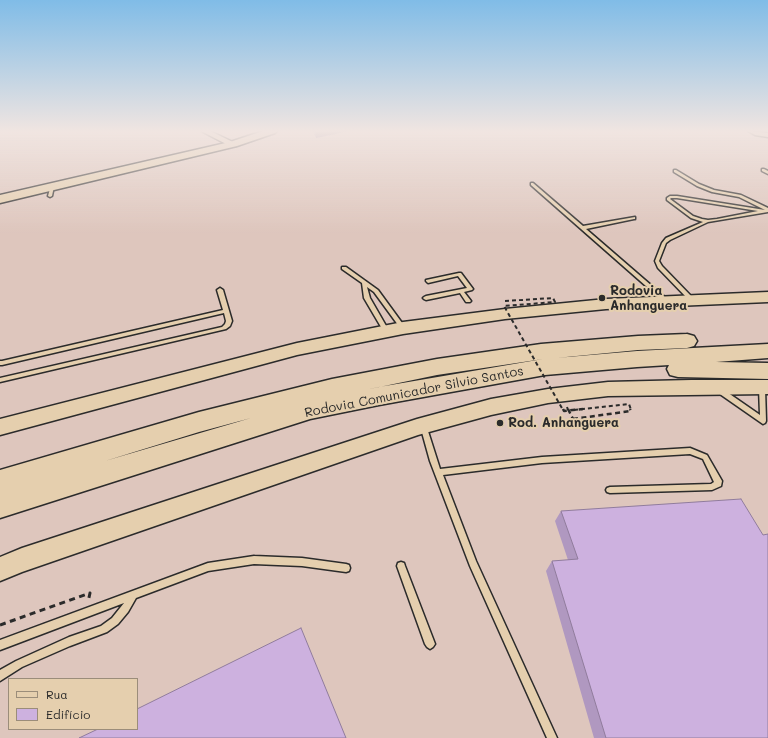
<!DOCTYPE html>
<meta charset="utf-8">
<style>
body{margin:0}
#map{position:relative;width:768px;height:738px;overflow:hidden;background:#dec6bd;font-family:Mali,sans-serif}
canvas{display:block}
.legend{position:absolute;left:8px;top:678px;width:130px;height:52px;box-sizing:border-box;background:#e5cfae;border:1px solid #9b8d7a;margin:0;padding:5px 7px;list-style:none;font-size:12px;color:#2b2b2b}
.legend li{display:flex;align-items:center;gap:8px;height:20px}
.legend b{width:20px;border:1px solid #9b8d7a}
</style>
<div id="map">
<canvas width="768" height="738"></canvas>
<ul class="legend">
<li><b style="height:5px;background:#e5cfae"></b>Rua</li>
<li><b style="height:11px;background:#cdb1df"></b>Edifício</li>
</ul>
</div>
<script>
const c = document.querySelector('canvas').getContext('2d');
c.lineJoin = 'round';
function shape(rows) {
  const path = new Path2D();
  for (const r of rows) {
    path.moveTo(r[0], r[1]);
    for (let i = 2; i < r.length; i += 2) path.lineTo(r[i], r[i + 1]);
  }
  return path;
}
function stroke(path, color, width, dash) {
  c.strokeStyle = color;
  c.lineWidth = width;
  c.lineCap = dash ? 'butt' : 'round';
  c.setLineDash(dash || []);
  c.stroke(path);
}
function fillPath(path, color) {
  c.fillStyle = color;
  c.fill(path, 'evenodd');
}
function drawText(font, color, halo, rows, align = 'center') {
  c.font = font + ' Mali,sans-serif';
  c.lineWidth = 4;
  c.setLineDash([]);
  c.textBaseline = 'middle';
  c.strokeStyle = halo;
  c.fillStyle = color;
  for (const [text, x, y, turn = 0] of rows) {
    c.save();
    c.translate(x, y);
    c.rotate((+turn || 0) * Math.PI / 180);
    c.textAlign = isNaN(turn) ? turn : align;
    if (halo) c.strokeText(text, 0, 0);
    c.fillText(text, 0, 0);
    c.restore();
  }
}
const pathFar2 = shape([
 [567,407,568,410]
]);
const pathFar1 = shape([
 [568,409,573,419]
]);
const path = shape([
 [0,625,90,593,88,602]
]);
const service = shape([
 [762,169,764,169,768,171,768,174,762,171,762,169],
 [674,170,676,170,699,184,714,190,741,195,768,208,768,212,708,222,670,240,666,243,659,261,662,266,693,298,694,299,691,301,689,300,658,268,655,261,662,243,666,238,703,222,691,218,667,200,667,198,670,196,677,196,765,210,739,197,712,192,697,186,674,172,674,170],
 [671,198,677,198,758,211,717,219,708,220,702,219,693,216,670,199,671,198],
 [531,183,533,183,583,226,635,217,635,219,634,219,586,229,667,299,668,300,667,301,663,301,531,185,531,183],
 [51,185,54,186,52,196,50,197,48,196,51,185],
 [342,267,346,267,378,290,405,327,406,328,405,329,401,329,374,292,367,287,370,298,389,331,386,333,384,332,364,298,362,283,342,269,342,267],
 [459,273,461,273,473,289,472,290,464,292,471,301,470,302,466,302,460,293,426,300,424,299,423,298,424,297,426,296,467,288,458,276,428,283,426,281,426,280,459,273],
 [220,288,223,290,232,321,230,326,226,329,0,382,0,378,222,327,225,324,226,321,224,313,2,365,0,365,0,361,2,361,223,310,217,290,220,288],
 [760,386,764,386,765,388,766,421,765,423,763,424,717,392,716,390,717,388,721,388,760,415,759,388,760,386],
 [423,422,425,423,426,425,440,469,542,457,690,448,707,455,722,481,721,486,712,490,610,493,607,492,606,490,607,488,610,487,711,484,714,482,703,459,690,454,542,463,443,475,476,561,557,738,547,738,470,566,430,461,420,425,421,423,423,422],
 [254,556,302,558,346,564,349,565,350,568,349,571,346,572,302,566,254,564,208,571,136,598,128,612,118,624,107,632,70,646,22,667,0,681,0,670,16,661,69,637,101,626,112,618,124,603,0,650,0,640,208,563,254,556],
 [401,562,404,563,405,566,435,644,433,647,430,649,427,647,425,644,397,566,398,563,401,562]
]);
const minor = shape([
 [202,131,210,131,237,144,236,146,230,146,203,132,202,131],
 [748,131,768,133,768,137,755,135,748,131]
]);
const secondary = shape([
 [263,131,277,131,275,133,237,146,0,203,0,195,230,142,263,131],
 [768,292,768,302,606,309,505,319,403,334,297,355,0,435,0,419,297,343,403,322,505,309,606,299,768,292],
 [691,380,768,380,768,394,608,396,548,403,491,415,418,435,22,572,0,581,0,557,22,548,417,419,491,399,548,389,608,382,691,380]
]);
const motorway = shape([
 [687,334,694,336,697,341,694,346,687,348,638,350,556,358,637,351,768,344,768,358,716,362,768,363,768,379,678,377,670,375,667,369,669,365,637,367,545,375,379,405,310,419,0,518,0,470,199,412,332,379,437,359,541,344,638,336,687,334],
 [543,359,379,387,365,390,437,375,543,359],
 [251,418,105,461,199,432,251,418]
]);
const pathBridgeFar1 = shape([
 [505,301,553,298,555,302,504,306,563,410],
 [574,410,629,404,631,410]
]);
const pathBridge = shape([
 [563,409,564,411,583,409],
 [573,419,631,411,630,409]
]);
const wall = shape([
 [313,131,349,131,316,138],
 [561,511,768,738,594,738,546,571,552,561,568,560,555,521]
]);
const shadedWall = shape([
 [315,131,349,131,316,138]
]);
const building = shape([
 [741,499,763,535,768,534,768,738,606,738,552,561,578,559,561,511,741,499],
 [301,628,346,738,79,738,98,729,137,729,137,709,301,628]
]);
const markers = [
 [602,298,4,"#2b2b2b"],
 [500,423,4,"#2b2b2b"]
];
const poiNames = [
 ["Rodovia",610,291],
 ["Anhanguera",610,306],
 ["Rod. Anhanguera",508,423]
];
const streetNames = [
 ["Rodovia Comunicador Silvio Santos",414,392,-11]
];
stroke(service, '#2b2b2b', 3);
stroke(minor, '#2b2b2b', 3);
stroke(secondary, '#2b2b2b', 3);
stroke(motorway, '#2b2b2b', 3);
stroke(pathFar2, '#2b2b2b', 2, [4, 3]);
stroke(pathFar1, '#2b2b2b', 2.5, [5, 3.5]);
stroke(path, '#2b2b2b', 3, [6, 4.5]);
fillPath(service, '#e5cfae');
fillPath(minor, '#e5cfae');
fillPath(secondary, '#e5cfae');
fillPath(motorway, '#e5cfae');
stroke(pathBridgeFar1, '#2b2b2b', 2, [4, 3]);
stroke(pathBridge, '#2b2b2b', 2.5, [5, 3.5]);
fillPath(wall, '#b098c0');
fillPath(shadedWall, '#907c9c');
fillPath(building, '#cdb1df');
stroke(building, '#907c9c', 1);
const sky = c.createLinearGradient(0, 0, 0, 234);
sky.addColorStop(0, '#80bce7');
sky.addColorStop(0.56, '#f0e5e1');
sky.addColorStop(1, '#f0e5e100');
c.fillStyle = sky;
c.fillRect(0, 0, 768, 234);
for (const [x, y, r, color] of markers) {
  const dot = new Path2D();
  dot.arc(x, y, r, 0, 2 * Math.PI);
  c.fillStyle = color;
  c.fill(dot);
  stroke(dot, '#e5cfae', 1.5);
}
drawText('bold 13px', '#2b2b2b', '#e5cfae', poiNames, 'left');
drawText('13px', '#2b2b2b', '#e5cfae', streetNames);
</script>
